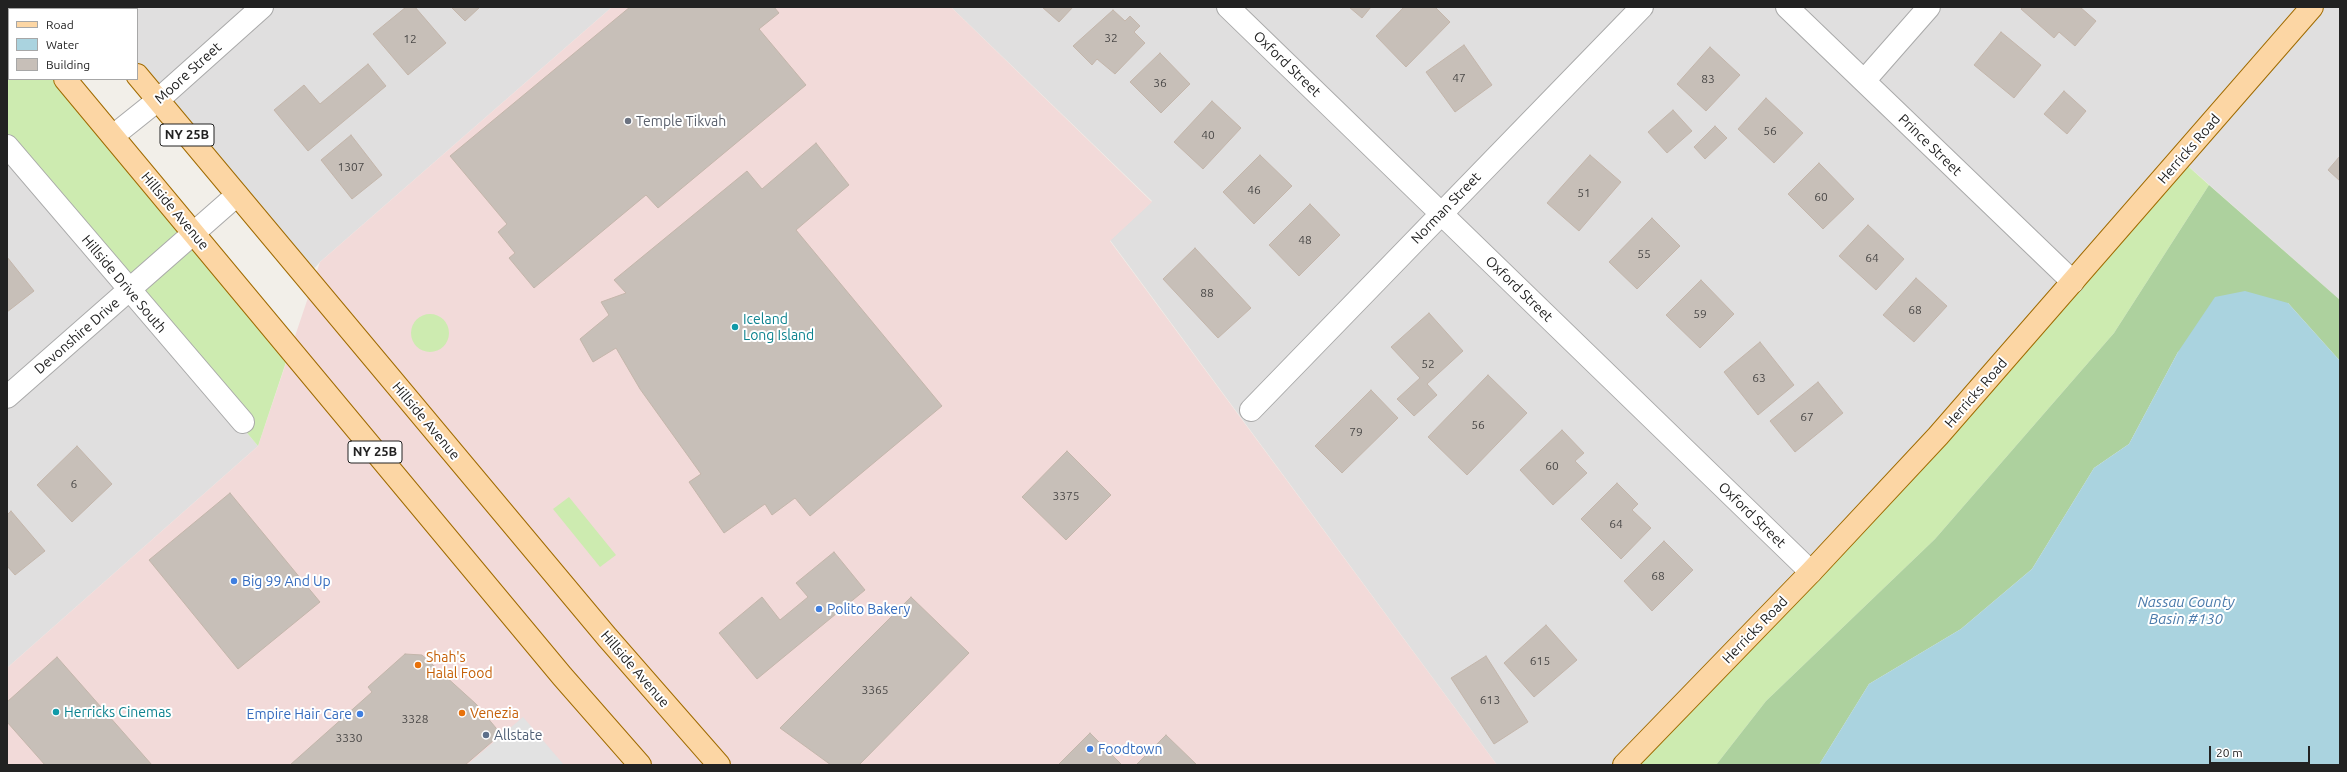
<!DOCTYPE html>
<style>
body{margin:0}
#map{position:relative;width:2347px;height:772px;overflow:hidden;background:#f2efe9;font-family:Ubuntu,sans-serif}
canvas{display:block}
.frame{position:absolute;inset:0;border:8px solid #222;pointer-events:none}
.legend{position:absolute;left:8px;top:8px;width:130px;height:72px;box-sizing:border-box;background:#fff;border:1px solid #a7a7a7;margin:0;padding:5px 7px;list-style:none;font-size:12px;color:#222}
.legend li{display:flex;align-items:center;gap:8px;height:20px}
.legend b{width:20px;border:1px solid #a7a7a7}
.scale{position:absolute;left:2209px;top:746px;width:101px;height:18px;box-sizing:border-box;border:2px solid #222;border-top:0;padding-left:5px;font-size:12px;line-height:14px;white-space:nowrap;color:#222;-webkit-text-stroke:3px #fff;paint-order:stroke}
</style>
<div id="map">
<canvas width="2347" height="772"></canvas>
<div class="frame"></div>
<ul class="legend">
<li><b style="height:5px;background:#fcd6a4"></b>Road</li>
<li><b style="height:11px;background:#aad3df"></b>Water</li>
<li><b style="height:11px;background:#c7bfb8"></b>Building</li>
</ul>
<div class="scale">20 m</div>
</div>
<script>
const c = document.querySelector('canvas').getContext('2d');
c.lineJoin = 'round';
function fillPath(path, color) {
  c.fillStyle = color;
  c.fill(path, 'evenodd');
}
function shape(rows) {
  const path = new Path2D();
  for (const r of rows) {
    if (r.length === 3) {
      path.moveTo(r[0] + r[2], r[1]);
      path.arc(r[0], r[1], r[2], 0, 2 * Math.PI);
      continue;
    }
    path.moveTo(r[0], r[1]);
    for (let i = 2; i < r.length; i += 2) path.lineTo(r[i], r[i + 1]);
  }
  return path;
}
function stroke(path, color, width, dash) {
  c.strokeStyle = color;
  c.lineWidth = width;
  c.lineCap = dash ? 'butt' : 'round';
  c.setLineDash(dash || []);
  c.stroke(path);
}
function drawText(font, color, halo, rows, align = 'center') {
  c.font = font + ' Ubuntu,sans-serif';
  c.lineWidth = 4;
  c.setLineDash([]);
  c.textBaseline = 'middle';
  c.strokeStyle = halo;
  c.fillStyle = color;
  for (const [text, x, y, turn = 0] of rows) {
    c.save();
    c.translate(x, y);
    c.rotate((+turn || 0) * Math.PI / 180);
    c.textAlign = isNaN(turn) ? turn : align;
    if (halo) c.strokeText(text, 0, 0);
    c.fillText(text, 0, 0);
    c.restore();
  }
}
const residential = shape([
 [80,7,612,7,320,262,306,278,137,75,137,9,82,9],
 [951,7,2340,7,2340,300,2180,159,1628,765,1497,765,1110,240,1152,201],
 [7,146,258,446,7,668]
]);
const commercial = shape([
 [612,7,951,7,1152,202,1110,241,1497,765,7,765,7,668,258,446,320,262]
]);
const grass = shape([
 [7,9,9,12,9,79,65,79,290,350,258,446,7,146],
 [2180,159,2209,185,2114,333,1935,539,1766,701,1716,765,1628,765],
 [430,333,19],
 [569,497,616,555,600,567,553,509]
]);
const forest = shape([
 [2209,185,2340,300,2340,361,2288,303,2178,352,2129,444,2094,468,2032,569,1961,629,1869,684,1819,765,1716,765,1766,701,1935,539,2114,333]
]);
const parking = shape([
 [523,717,564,765,467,765]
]);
const water = shape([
 [2245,291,2288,303,2340,361,2340,765,1819,765,1869,684,1961,629,2032,569,2094,468,2129,444,2178,352,2215,297]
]);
const building = shape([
 [406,7,415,7,446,43,408,75,373,34,406,7],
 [451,7,480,7,465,21,451,7],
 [630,7,774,7,779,13,759,29,806,85,658,208,646,195,534,288,509,258,515,253,498,232,507,224,450,156,630,7],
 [1042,7,1073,7,1059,22,1042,7],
 [1349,7,1371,7,1362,18,1349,7],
 [1404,7,1435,7,1450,22,1406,67,1376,36,1404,7],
 [2023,7,2080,7,2096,21,2075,46,2059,32,2054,38,2021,9,2023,7],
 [1113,10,1125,21,1130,16,1140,26,1134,32,1145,43,1115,74,1097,59,1092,65,1073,46,1113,10],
 [2001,32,2041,65,2014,98,1974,65,2001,32],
 [1464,45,1492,85,1455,112,1426,72,1464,45],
 [1710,47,1740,75,1706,111,1677,84,1710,47],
 [1160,53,1190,84,1161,113,1130,82,1160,53],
 [368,64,386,86,308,151,274,110,304,85,320,104,368,64],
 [2064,91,2086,111,2067,134,2044,114,2064,91],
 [1766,98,1803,133,1774,163,1738,129,1766,98],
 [1212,101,1241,128,1203,169,1174,142,1212,101],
 [1673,110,1692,131,1667,153,1648,132,1673,110],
 [1715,126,1727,138,1705,159,1694,147,1715,126],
 [351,135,382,175,352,199,321,160,351,135],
 [816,143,849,185,796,230,942,406,810,516,795,498,772,515,765,504,724,533,689,482,701,474,640,389,616,348,593,362,580,339,609,315,601,302,626,293,614,280,747,171,762,189,816,143],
 [1260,155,1292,186,1254,224,1223,192,1260,155],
 [1590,155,1621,182,1579,231,1547,203,1590,155],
 [2340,156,2340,181,2328,170,2340,156],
 [1819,163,1854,199,1823,229,1788,194,1819,163],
 [1310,204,1340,235,1299,276,1269,245,1310,204],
 [1652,218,1680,246,1637,289,1609,262,1652,218],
 [1868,225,1904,259,1876,290,1839,256,1868,225],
 [1195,248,1251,308,1218,338,1163,279,1195,248],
 [7,257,34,291,7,312,7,257],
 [1916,278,1947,306,1914,342,1883,315,1916,278],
 [1701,280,1734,314,1700,348,1666,315,1701,280],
 [1429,313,1463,351,1427,384,1437,395,1414,416,1397,399,1420,378,1391,347,1429,313],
 [1760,342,1794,385,1758,415,1724,372,1760,342],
 [1488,375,1527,413,1467,475,1428,437,1488,375],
 [1818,382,1843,413,1795,452,1770,421,1818,382],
 [1371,390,1398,418,1342,473,1315,446,1371,390],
 [1562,430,1584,453,1575,461,1587,473,1553,505,1520,470,1562,430],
 [77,446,112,484,72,522,37,485,77,446],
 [1067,451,1111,495,1066,540,1022,497,1067,451],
 [1617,483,1638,504,1632,510,1651,528,1621,559,1581,519,1617,483],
 [230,493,320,602,238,669,149,560,230,493],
 [11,511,45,551,15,575,7,566,7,515,11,511],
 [1664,541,1693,570,1652,611,1624,581,1664,541],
 [834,552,865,590,757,679,719,633,762,597,780,620,808,597,796,583,834,552],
 [911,597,969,653,859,765,831,765,780,728,911,597],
 [1546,625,1577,660,1534,697,1504,663,1546,625],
 [405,654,422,655,476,704,501,734,465,765,290,765,372,692,368,687,405,654],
 [1486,656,1528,722,1494,744,1451,678,1486,656],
 [57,657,152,765,45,765,7,722,7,702,57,657],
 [1090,733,1122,765,1058,765,1090,733],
 [1166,735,1197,765,1136,765,1166,735]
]);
const minor = shape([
 [1228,7,1811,572],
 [1787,7,2073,282],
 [1864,81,1929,7],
 [113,136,158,100,262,7],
 [7,146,243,422],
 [7,397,237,195],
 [1251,410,1642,7]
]);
const major = shape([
 [80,7,82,9],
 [7,9,9,12],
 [137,75,607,637,719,765],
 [65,79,562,676,640,765],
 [1624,765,1811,572,1938,436,2312,7]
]);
const markers = [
 [628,121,4,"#6b7280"],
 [735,327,4,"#0f9aa8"],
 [234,581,4,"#3f7fe0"],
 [819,609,4,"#3f7fe0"],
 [418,665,4,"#e8710a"],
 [56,712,4,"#0f9aa8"],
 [462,713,4,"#e8710a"],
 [360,714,4,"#3f7fe0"],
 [486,735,4,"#5c6f8a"],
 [1090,749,4,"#3f7fe0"]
];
const numberNames = [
 ["32",1111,38],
 ["12",410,39],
 ["47",1459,78],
 ["83",1708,79],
 ["36",1160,83],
 ["56",1770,131],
 ["40",1208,135],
 ["1307",351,167],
 ["46",1254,190],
 ["51",1584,193],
 ["60",1821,197],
 ["48",1305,240],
 ["55",1644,254],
 ["64",1872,258],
 ["88",1207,293],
 ["68",1915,310],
 ["59",1700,314],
 ["52",1428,364],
 ["63",1759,378],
 ["67",1807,417],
 ["56",1478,425],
 ["79",1356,432],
 ["60",1552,466],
 ["6",74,484],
 ["3375",1066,496],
 ["64",1616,524],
 ["68",1658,576],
 ["615",1540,661],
 ["3365",875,690],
 ["613",1490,700],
 ["3328",415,719],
 ["3330",349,738]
];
const shields = [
 [187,135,54],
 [375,452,54]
];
const shieldNames = [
 ["NY 25B",187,135],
 ["NY 25B",375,452]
];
const streetNames = [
 ["Oxford Street",1287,64,44],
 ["Moore Street",188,73,-42],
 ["Prince Street",1930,145,44],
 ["Herricks Road",2189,149,-49],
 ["Norman Street",1446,208,-46],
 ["Hillside Avenue",175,211,50],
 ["Hillside Drive South",124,284,50],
 ["Oxford Street",1519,289,44],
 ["Devonshire Drive",77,336,-41],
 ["Herricks Road",1976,393,-49],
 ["Hillside Avenue",426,421,50],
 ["Oxford Street",1752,515,44],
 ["Herricks Road",1755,630,-46],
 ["Hillside Avenue",635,669,49]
];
const worshipNames = [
 ["Temple Tikvah",636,121]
];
const cultureNames = [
 ["Iceland",743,319],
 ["Long Island",743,335],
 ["Herricks Cinemas",64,712]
];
const shopNames = [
 ["Big 99 And Up",242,581],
 ["Polito Bakery",827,609],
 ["Empire Hair Care",352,714,"right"],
 ["Foodtown",1098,749]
];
const foodNames = [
 ["Shah's",426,657],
 ["Halal Food",426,673],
 ["Venezia",470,713]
];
const serviceNames = [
 ["Allstate",494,735]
];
const waterNames = [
 ["Nassau County",2186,602],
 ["Basin #130",2186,619]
];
fillPath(residential, '#e0dfdf');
fillPath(commercial, '#f2dad9');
fillPath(grass, '#cdebb0');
fillPath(forest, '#add19e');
fillPath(parking, '#e2e2e2');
fillPath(water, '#aad3df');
fillPath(building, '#c7bfb8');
stroke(building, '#c4b6ab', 1);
stroke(minor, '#a9a9a9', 24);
stroke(major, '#a06b00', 24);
stroke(minor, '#fff', 22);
stroke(major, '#fcd6a4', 22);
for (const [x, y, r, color] of markers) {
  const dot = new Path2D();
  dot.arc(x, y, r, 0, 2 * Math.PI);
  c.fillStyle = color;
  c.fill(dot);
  stroke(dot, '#fff', 1.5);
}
drawText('12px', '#4b4948', null, numberNames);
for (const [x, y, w] of shields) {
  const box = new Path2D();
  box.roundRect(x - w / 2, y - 11, w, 22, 3);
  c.fillStyle = '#fff';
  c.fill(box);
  stroke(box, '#222', 1);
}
drawText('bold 13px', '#222', null, shieldNames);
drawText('14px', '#222', '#fff', streetNames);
drawText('14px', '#5b616d', '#fff', worshipNames, 'left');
drawText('14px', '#0d838f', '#fff', cultureNames, 'left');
drawText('14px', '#366cbe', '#fff', shopNames, 'left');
drawText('14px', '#c56008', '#fff', foodNames, 'left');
drawText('14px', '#4e5e75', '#fff', serviceNames, 'left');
drawText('italic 15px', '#4a7aab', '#fff', waterNames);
</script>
